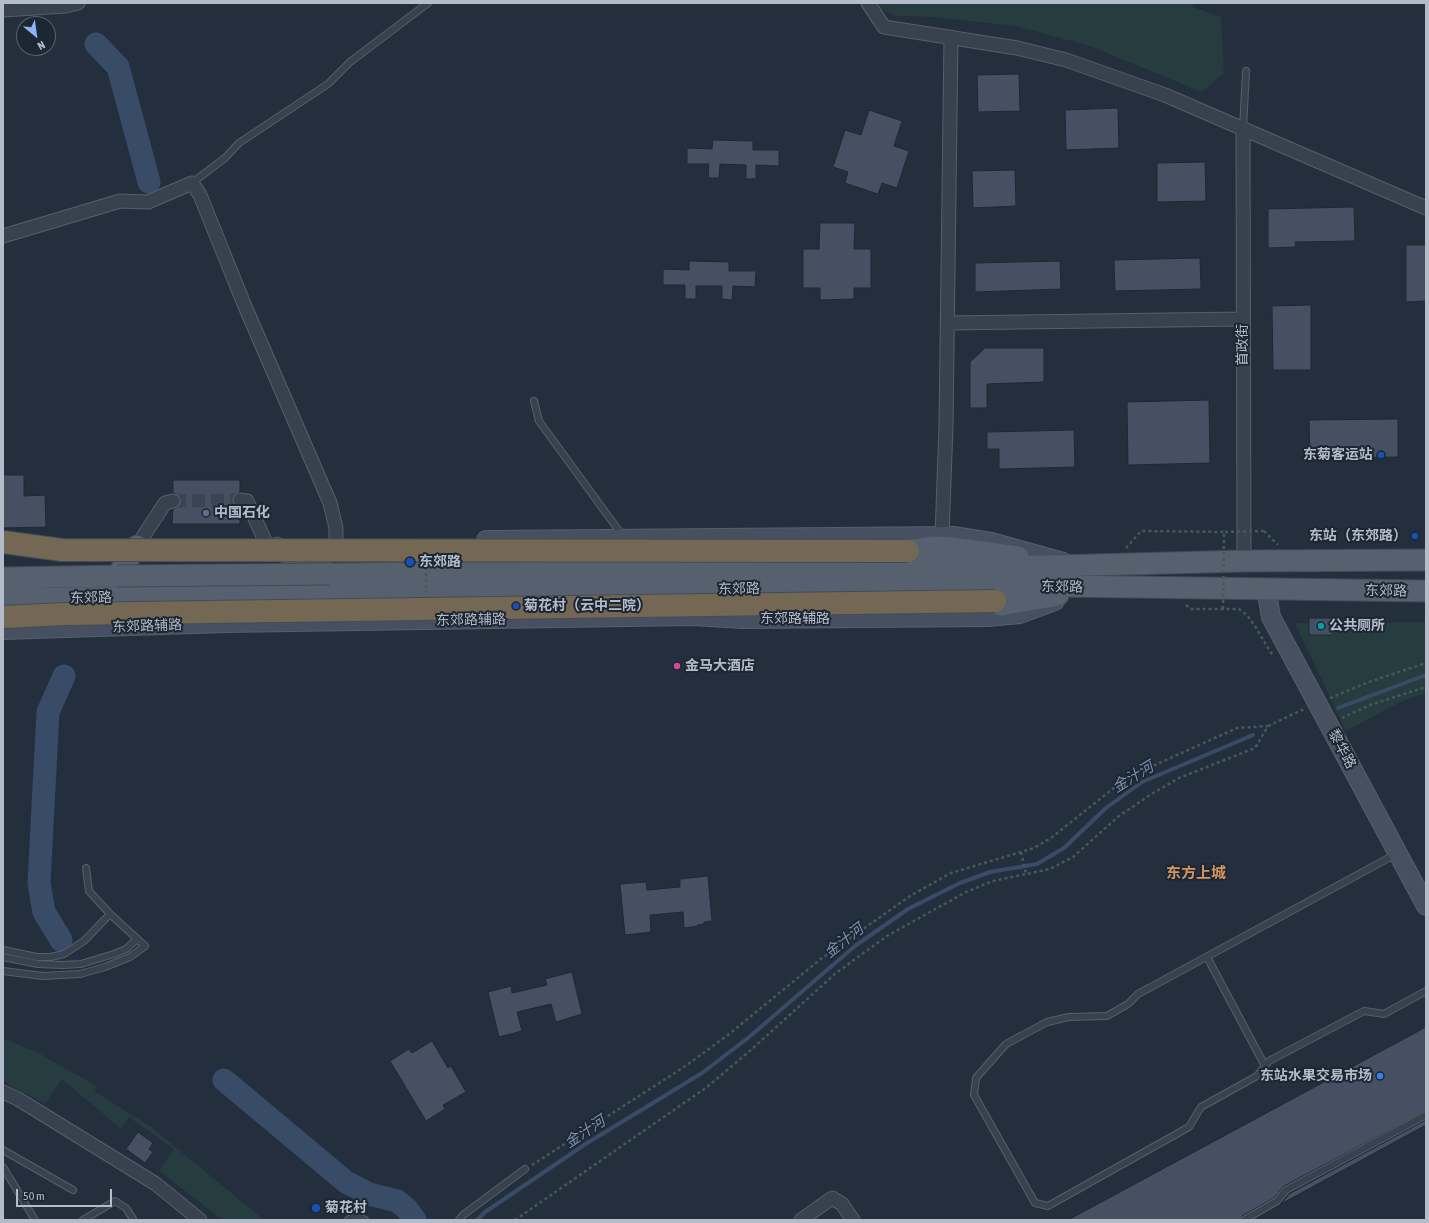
<!DOCTYPE html>
<meta charset="utf-8">
<style>
body{margin:0}
#map{position:relative;width:1429px;height:1223px;overflow:hidden;background:#242f3e;font-family:"Asap Condensed",sans-serif}
canvas{display:block}
.frame{position:absolute;inset:0;border:4px solid #b4bcc9;pointer-events:none}
.north{position:absolute;left:16px;top:16px;width:40px;height:40px;box-sizing:border-box;background:#1d2633;border:1px solid #59626f;border-radius:50%;rotate:151deg;font-size:11px;font-weight:700;line-height:16px;text-align:center;color:#b4bcc9}
.north::after{content:'';display:block;margin:auto;width:14px;height:18px;background:#8ab4f8;clip-path:polygon(50% 0,100% 100%,50% 72%,0 100%)}
.scale{position:absolute;left:16px;top:1189px;width:96px;height:18px;box-sizing:border-box;border:2px solid #b4bcc9;border-top:0;padding-left:5px;font-size:12px;line-height:14px;white-space:nowrap;color:#b4bcc9;-webkit-text-stroke:3px #1d2633;paint-order:stroke}
</style>
<div id="map">
<canvas width="1429" height="1223"></canvas>
<div class="frame"></div>
<div class="north">N</div>
<div class="scale">50 m</div>
</div>
<script>
const c = document.querySelector('canvas').getContext('2d');
c.lineJoin = 'round';
function fillPath(path, color) {
  c.fillStyle = color;
  c.fill(path, 'evenodd');
}
function shape(rows) {
  const path = new Path2D();
  for (const r of rows) {
    path.moveTo(r[0], r[1]);
    for (let i = 2; i < r.length; i += 2) path.lineTo(r[i], r[i + 1]);
  }
  return path;
}
function stroke(path, color, width, dash) {
  c.strokeStyle = color;
  c.lineWidth = width;
  c.lineCap = dash ? 'butt' : 'round';
  c.setLineDash(dash || []);
  c.stroke(path);
}
function drawText(font, color, halo, rows, align = 'center') {
  c.font = font + ' "Asap Condensed","Noto Sans SC",sans-serif';
  c.lineWidth = 4;
  c.setLineDash([]);
  c.textBaseline = 'middle';
  c.strokeStyle = halo;
  c.fillStyle = color;
  for (const [text, x, y, turn = 0] of rows) {
    c.save();
    c.translate(x, y);
    c.rotate((+turn || 0) * Math.PI / 180);
    c.textAlign = isNaN(turn) ? turn : align;
    if (halo) c.strokeText(text, 0, 0);
    c.fillText(text, 0, 0);
    c.restore();
  }
}
const green = shape([
 [878,3,1192,3,1193,7,1221,17,1224,73,1202,92,1090,46,1015,26,935,17,896,16,881,10],
 [1426,622,1426,693,1400,702,1346,731,1295,623],
 [5,1039,38,1053,97,1086,94,1091,151,1127,264,1220,223,1220,159,1171,174,1149,129,1117,121,1129,62,1079,45,1104,3,1081,3,1044]
]);
const stream = shape([
 [1338,708,1426,675],
 [477,1220,485,1212,584,1145,702,1073,748,1038,855,946,908,909,960,883,990,872,1037,864,1064,848,1106,808,1142,782,1253,735]
]);
const river = shape([
 [96,44,118,67,149,182],
 [61,940,44,912,39,883,48,712,64,676],
 [224,1080,346,1182,369,1194,397,1201,407,1209,415,1220]
]);
const building = shape([
 [1019,74,1020,111,978,112,977,75,1019,74],
 [1118,108,1119,148,1066,150,1065,110,1118,108],
 [869,110,902,121,894,146,909,151,897,188,882,183,878,194,845,183,848,172,833,167,845,130,861,135,869,110],
 [713,140,753,141,753,150,779,150,779,166,756,165,756,179,746,179,746,165,720,164,719,178,708,178,709,164,687,164,687,148,712,149,713,140],
 [1205,162,1206,201,1157,202,1157,163,1205,162],
 [1015,170,1016,206,973,208,972,171,1015,170],
 [1354,207,1355,241,1295,242,1296,247,1268,248,1268,209,1354,207],
 [820,223,855,223,854,249,871,249,871,288,854,288,854,299,820,300,820,288,803,288,803,249,819,249,820,223],
 [1406,245,1426,245,1426,301,1406,302,1406,245],
 [1200,258,1201,289,1115,291,1114,260,1200,258],
 [689,261,729,262,729,271,756,271,755,287,733,286,732,300,722,299,722,286,696,286,696,299,685,299,685,285,663,285,663,269,689,270,689,261],
 [1060,261,1061,289,975,292,975,263,1060,261],
 [1311,305,1311,370,1273,370,1272,306,1311,305],
 [985,348,1044,348,1044,382,987,384,987,408,970,408,970,362,985,348],
 [1209,400,1210,463,1128,465,1127,402,1209,400],
 [1398,419,1398,457,1310,458,1309,420,1398,419],
 [1074,430,1075,467,999,469,999,449,987,449,987,432,1074,430],
 [3,475,24,475,24,496,45,495,46,527,3,528,3,475],
 [173,480,240,480,240,492,234,495,232,499,235,506,240,508,240,524,172,524,173,509,179,506,181,499,178,495,173,493,173,480],
 [1309,618,1333,618,1333,635,1309,635,1309,618],
 [708,876,712,921,704,922,704,924,698,925,698,926,684,928,683,912,650,915,651,932,625,935,620,884,646,882,647,890,680,887,680,879,708,876],
 [572,972,582,1014,556,1022,551,1004,517,1012,522,1031,499,1037,488,992,511,986,512,993,547,985,545,979,572,972],
 [1426,1027,1426,1111,1284,1186,1274,1198,1242,1216,1240,1220,1068,1220,1426,1027],
 [432,1041,448,1068,451,1066,466,1092,443,1105,445,1109,426,1121,390,1061,409,1049,412,1053,432,1041],
 [1426,1120,1426,1125,1281,1204,1289,1194,1426,1120],
 [138,1132,153,1143,149,1149,153,1152,145,1163,126,1149,138,1132]
]);
const streetTunnel = shape([
 [173,501,240,500]
]);
const path = shape([
 [1264,531,1278,545],
 [1126,548,1141,531,1224,532],
 [1186,605,1191,609,1239,609,1247,615,1255,626,1271,653,1274,654],
 [1330,698,1369,682,1426,663],
 [1342,718,1370,705,1426,687],
 [1268,726,1304,709],
 [1021,852,1026,874],
 [515,1220,707,1087,752,1049,836,973,887,936,966,892,993,881,1050,869,1073,857,1119,816,1150,795,1179,778,1255,748,1268,726,1237,728,1146,769,1120,783,1051,838,1034,848,951,873,910,896,822,958,728,1035,684,1067,532,1165]
]);
const lane = shape([
 [1243,129,1246,71],
 [192,183,225,158,239,143,328,84,350,62,428,3],
 [534,401,539,421,622,535],
 [1396,854,1138,994,1128,1004,1107,1016,1069,1017,1047,1022,1006,1044,976,1078,974,1095,1035,1203,1048,1206,1189,1127,1201,1107,1257,1076,1269,1061,1364,1011,1384,1014,1426,991],
 [3,950,37,957,50,957,64,954,84,941,110,914],
 [3,957,38,964,62,965,81,964,114,954,126,949,137,939],
 [1207,957,1265,1066],
 [3,971,43,976,80,974,105,967,130,957,145,946,110,914,89,891,86,868],
 [3,1150,73,1190],
 [3,1167,35,1220],
 [83,1220,115,1201,126,1208,133,1219],
 [348,1220,356,1215,365,1220],
 [459,1220,463,1215,525,1169],
 [1244,1220,1277,1201,1286,1190,1426,1115]
]);
const street = shape([
 [868,3,884,27,1017,48,1066,60,1165,95,1426,208],
 [3,10,65,6,78,3],
 [1243,129,1244,561],
 [3,236,120,201,148,202,192,183,200,195,244,304,330,503,336,528,336,542],
 [947,323,1243,319],
 [240,500,247,501,266,543],
 [942,536,946,426,951,37],
 [137,546,165,503,173,501],
 [3,1092,18,1099,156,1184,200,1220],
 [801,1220,832,1198,842,1204,853,1220]
]);
const secondary = shape([
 [486,540,953,536,991,542,1063,562],
 [1266,588,1271,617,1426,906],
 [3,630,225,623,693,616,743,619,988,617,1020,614,1055,601]
]);
const primary = shape([
 [277,548,329,574,1054,566,1244,561,1426,560],
 [908,551,932,547,952,548,1018,557],
 [3,578,117,576,137,546],
 [3,599,980,585,1426,591],
 [995,601,1001,605,1058,595]
]);
const pathBridge = shape([
 [426,567,426,592],
 [1223,609,1224,532,1264,531]
]);
const primaryBridge = shape([
 [117,576,329,574]
]);
const highwayBridge = shape([
 [3,542,62,550,908,551],
 [3,617,65,614,995,601]
]);
const markers = [
 [1381,455,4,"#1a4fb4"],
 [206,513,4,"#5c6f8a"],
 [1415,536,4,"#1a4fb4"],
 [410,562,5,"#1a4fb4"],
 [516,606,4,"#1a4fb4"],
 [1321,626,4,"#0f9aa8"],
 [677,666,4,"#d1479c"],
 [1380,1076,4,"#3f7fe0"],
 [316,1208,5,"#1a4fb4"]
];
const streetNames = [
 ["首政街",1243,345,-90],
 ["东郊路",1062,587,1],
 ["东郊路",739,589,-1],
 ["东郊路",1386,591,1],
 ["东郊路",91,598,-1],
 ["东郊路辅路",795,619],
 ["东郊路辅路",471,620,-1],
 ["东郊路辅路",147,626,-2],
 ["黎华路",1342,749,62]
];
const poiNames = [
 ["东菊客运站",1373,455,"right"],
 ["中国石化",214,513],
 ["东站（东郊路）",1407,536,"right"],
 ["东郊路",419,562],
 ["菊花村（云中二院）",524,606],
 ["公共厕所",1329,626],
 ["金马大酒店",685,666],
 ["东站水果交易市场",1372,1076,"right"],
 ["菊花村",325,1208]
];
const waterNames = [
 ["金汁河",1133,777,-31],
 ["金汁河",844,941,-38],
 ["金汁河",585,1132,-33]
];
const neighbourhoodNames = [
 ["东方上城",1196,873]
];
fillPath(green, '#263c3f');
stroke(stream, '#394c67', 4);
stroke(river, '#394c67', 23);
fillPath(building, '#455162');
stroke(building, '#1f2835', 1);
stroke(streetTunnel, '#3a4453', 13, [13, 6]);
stroke(lane, '#565f6c', 8);
stroke(street, '#565f6c', 15);
stroke(secondary, '#565f6c', 20);
stroke(primary, '#414a57', 23);
stroke(path, '#44595c', 2.5, [3, 3]);
stroke(lane, '#38414e', 6);
stroke(street, '#38414e', 13);
stroke(secondary, '#465061', 18);
stroke(primary, '#56606e', 21);
stroke(primaryBridge, '#414a57', 23, []);
stroke(highwayBridge, '#434c59', 24, []);
stroke(pathBridge, '#44595c', 2.5, [3, 3]);
stroke(primaryBridge, '#56606e', 21);
stroke(highwayBridge, '#746855', 22);
for (const [x, y, r, color] of markers) {
  const dot = new Path2D();
  dot.arc(x, y, r, 0, 2 * Math.PI);
  c.fillStyle = color;
  c.fill(dot);
  stroke(dot, '#1d2633', 1.5);
}
drawText('14px', '#b4bcc9', '#1d2633', streetNames);
drawText('bold 14px', '#b4bcc9', '#1d2633', poiNames, 'left');
drawText('italic 15px', '#7c92b1', '#1d2633', waterNames);
drawText('bold 15px', '#d59563', '#1d2633', neighbourhoodNames);
</script>
